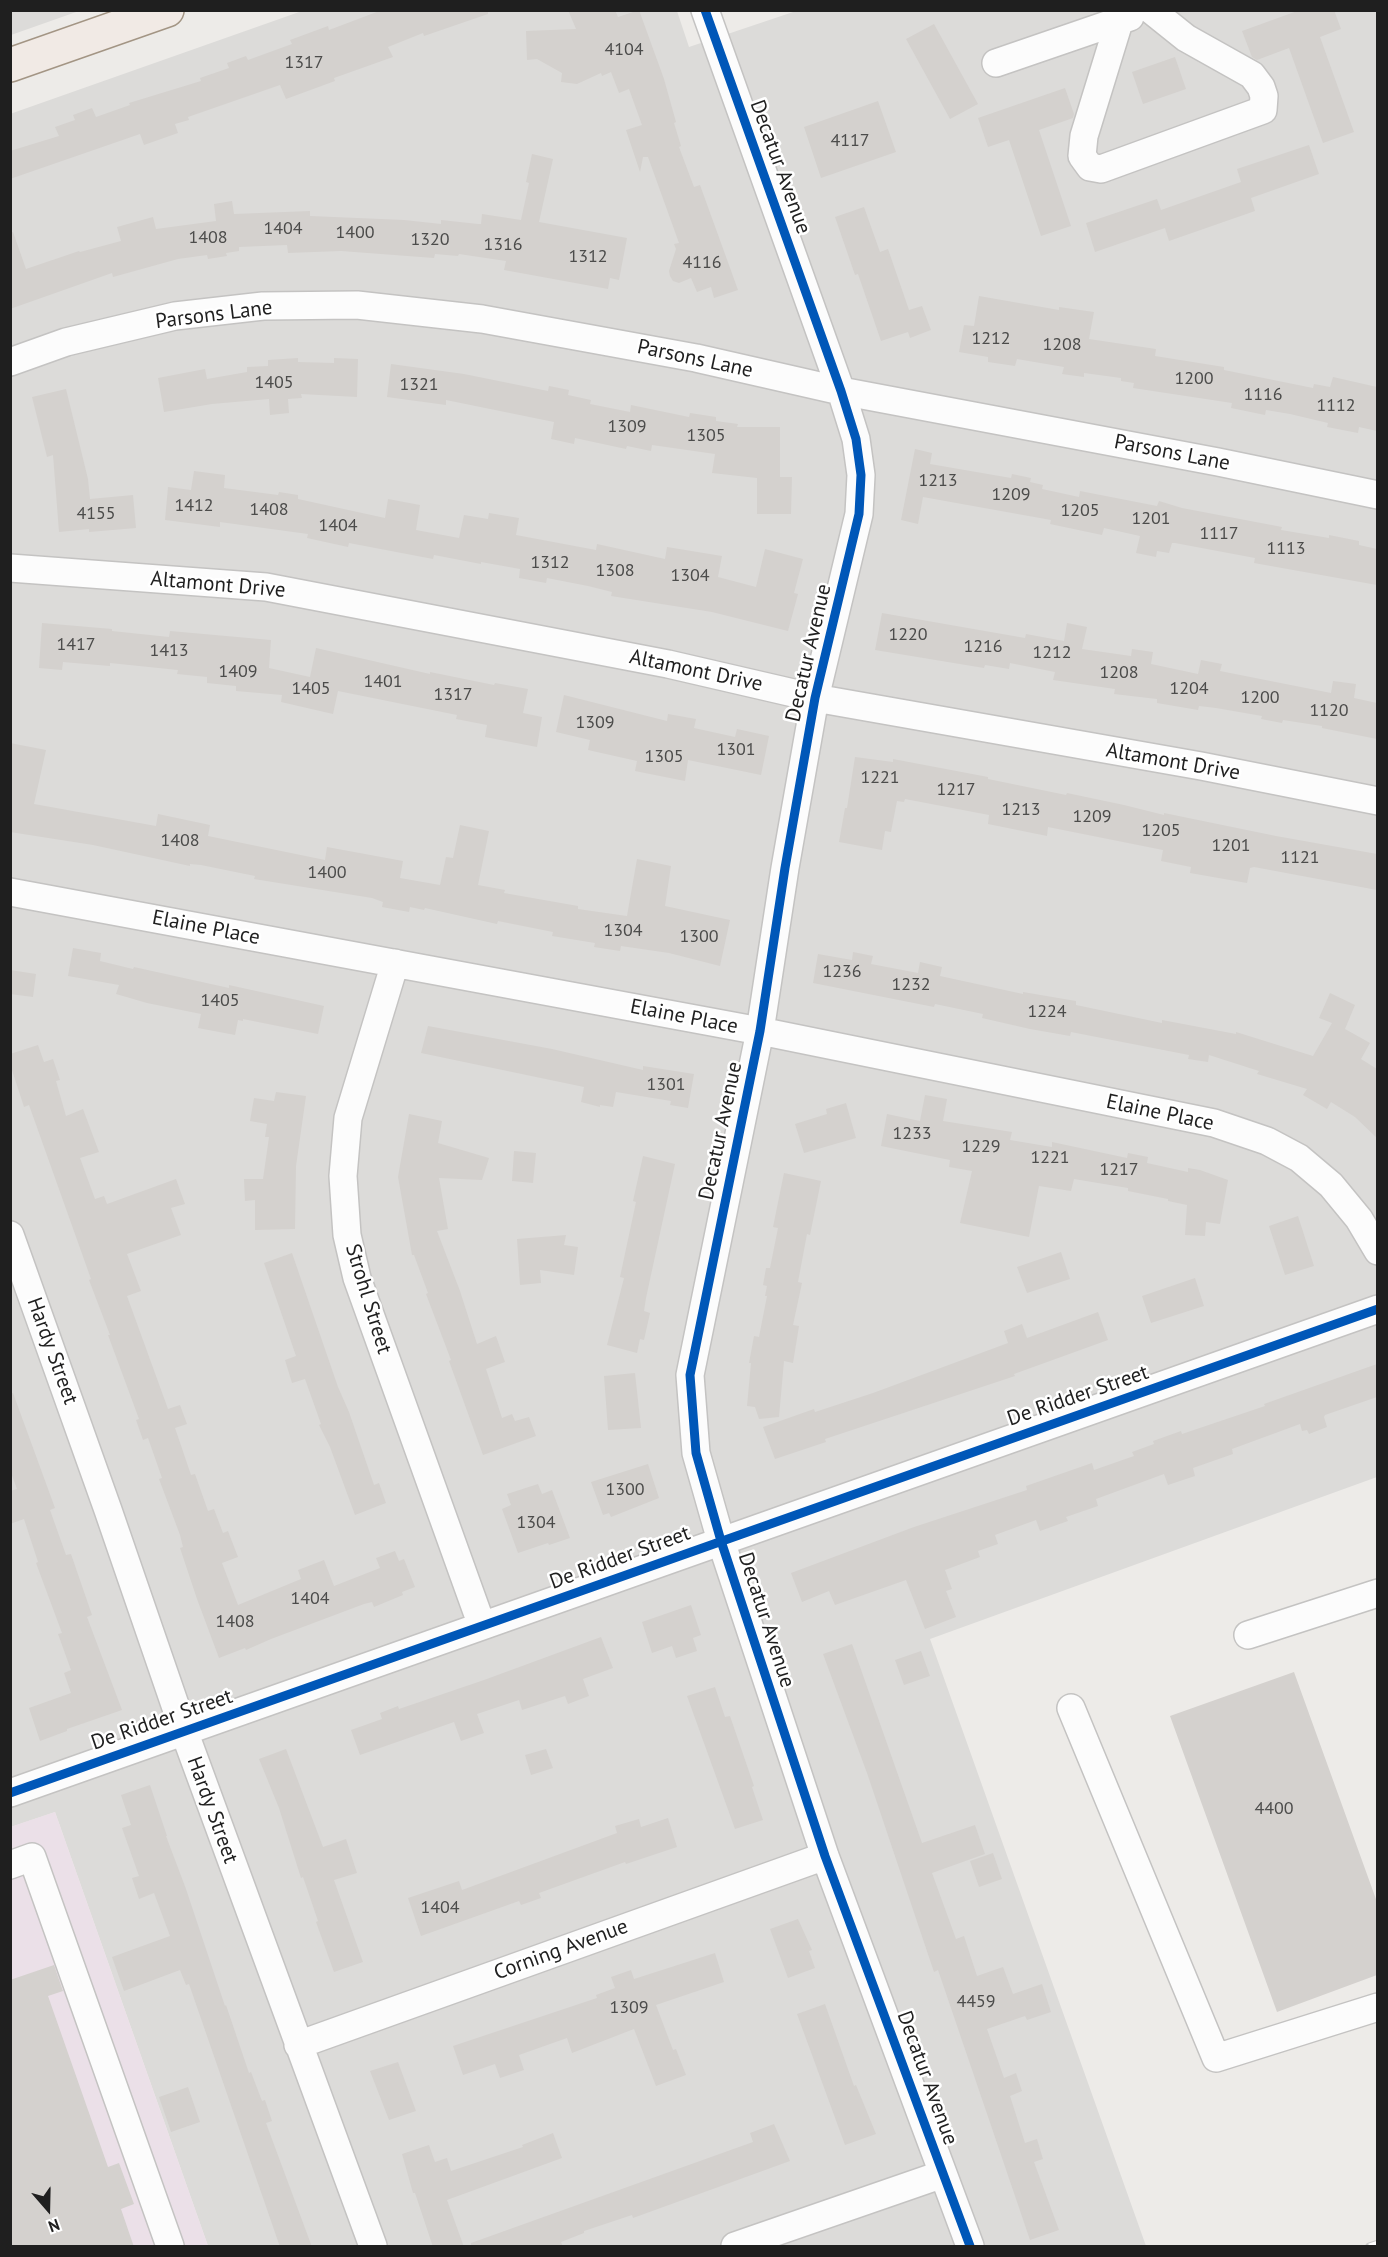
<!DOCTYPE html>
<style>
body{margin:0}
#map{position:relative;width:1388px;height:2257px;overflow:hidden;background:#edebe8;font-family:"PT Sans",sans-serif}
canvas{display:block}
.frame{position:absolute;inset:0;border:12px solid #1f1f1f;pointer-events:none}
.north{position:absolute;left:18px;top:2179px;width:60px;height:60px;-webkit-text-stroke:4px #fff;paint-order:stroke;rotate:160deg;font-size:16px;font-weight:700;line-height:24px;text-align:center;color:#1f1f1f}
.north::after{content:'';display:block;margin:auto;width:21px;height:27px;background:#1f1f1f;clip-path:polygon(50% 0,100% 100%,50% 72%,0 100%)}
</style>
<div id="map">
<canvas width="1388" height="2257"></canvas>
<div class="frame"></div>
<div class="north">N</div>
</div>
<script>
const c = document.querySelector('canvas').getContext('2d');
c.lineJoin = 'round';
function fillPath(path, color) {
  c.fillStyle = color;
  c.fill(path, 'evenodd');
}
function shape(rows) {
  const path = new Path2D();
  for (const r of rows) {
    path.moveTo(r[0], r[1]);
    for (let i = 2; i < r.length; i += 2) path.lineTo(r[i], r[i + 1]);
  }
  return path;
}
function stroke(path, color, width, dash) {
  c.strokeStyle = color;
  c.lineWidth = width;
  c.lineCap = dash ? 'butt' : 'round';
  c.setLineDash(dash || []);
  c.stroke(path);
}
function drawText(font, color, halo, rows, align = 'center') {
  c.font = font + ' "PT Sans",sans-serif';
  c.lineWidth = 5;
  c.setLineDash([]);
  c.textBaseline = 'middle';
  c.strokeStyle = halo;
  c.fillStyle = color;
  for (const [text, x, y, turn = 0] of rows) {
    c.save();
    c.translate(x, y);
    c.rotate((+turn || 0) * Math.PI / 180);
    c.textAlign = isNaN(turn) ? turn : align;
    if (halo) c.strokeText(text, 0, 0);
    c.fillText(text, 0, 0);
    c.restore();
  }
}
const residential = shape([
 [11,10,79,10,79,11,11,35],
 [799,10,1377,11,1377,1477,930,1639,1146,2246,208,2246,55,1812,11,1827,10,114,302,11,677,11,689,47]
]);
const industrial = shape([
 [55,1812,208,2246,11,2246,10,1827]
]);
const building = shape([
 [382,10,488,10,488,14,424,36,423,33,388,47,393,57,334,78,335,81,286,99,280,85,188,117,189,120,175,124,178,133,144,145,140,134,10,179,10,151,59,136,55,127,75,120,73,115,92,108,96,117,130,105,129,103,201,81,200,78,229,68,227,63,246,56,248,60,292,44,290,40,328,26,329,30],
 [568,10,615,10,618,17,639,10,664,79,676,122,674,123,681,146,679,147,694,187,700,185,738,290,714,298,711,287,697,292,691,278,679,283,673,281,670,276,669,271,676,249,674,244,679,243,648,157,643,157,640,172,626,130,642,125,629,89,619,93,611,72,602,76,601,73,577,84,561,82,562,73,537,59,527,60,526,31,576,29],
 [1300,10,1334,10,1341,29,1320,37,1354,132,1323,143,1289,48,1257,60,1252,57,1242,31],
 [934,24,978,104,950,119,906,39],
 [1175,57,1186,89,1143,104,1132,72],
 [1065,88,1074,114,1073,118,1039,130,1071,226,1041,236,1009,140,988,147,978,118],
 [878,101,896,152,821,178,804,127],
 [1309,145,1319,174,1251,198,1255,211,1169,241,1165,228,1095,252,1086,223,1157,199,1161,210,1241,182,1237,169],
 [532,154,553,159,539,222,627,238,619,280,610,278,608,289,504,270,506,261,459,254,458,256,435,254,434,258,341,251,288,253,287,245,239,247,239,251,226,253,227,256,208,259,207,255,178,259,113,277,112,273,10,309,10,233,13,232,26,269,79,251,80,252,121,241,117,227,153,217,156,229,216,221,214,204,232,201,234,214,310,211,310,216,404,220,441,224,441,220,478,224,481,224,482,214,521,220,529,183,526,182],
 [864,207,880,252,888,249,909,310,922,306,931,330,910,338,908,332,881,341,858,274,855,275,835,217],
 [979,296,1059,310,1059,307,1094,312,1089,339,1156,349,1155,356,1224,367,1224,370,1313,388,1314,384,1330,387,1333,377,1377,387,1377,431,1359,427,1358,433,1327,427,1328,423,1290,414,1266,410,1265,415,1231,408,1232,403,1133,388,1134,383,1121,381,1121,378,1084,373,1084,377,1062,374,1064,367,1017,359,1015,366,988,362,988,357,959,352,964,325,974,326],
 [298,358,298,362,334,363,334,358,358,359,357,397,301,394,302,398,288,399,289,413,270,415,269,399,212,404,164,412,158,378,205,369,207,379,247,372,247,367,268,366,268,360],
 [391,364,464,374,548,391,549,386,569,390,568,395,591,400,590,404,630,412,631,405,689,417,690,413,716,417,716,421,738,424,737,427,780,427,780,477,792,477,791,514,757,514,757,478,712,473,715,454,652,445,651,451,627,446,626,449,575,438,574,444,551,439,554,422,446,400,446,405,387,397],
 [66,389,88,479,90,499,133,495,136,528,89,532,89,529,59,532,53,455,47,457,32,397],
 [915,449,932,453,930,464,1011,478,1012,474,1031,478,1030,482,1043,485,1042,489,1079,497,1080,491,1157,506,1159,501,1182,508,1282,527,1281,530,1329,538,1329,535,1359,541,1359,545,1377,549,1377,585,1254,563,1255,558,1175,543,1172,543,1169,553,1157,551,1156,557,1136,553,1140,536,1104,528,1102,535,1050,524,1051,520,923,497,918,524,901,520],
 [194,471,225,475,224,488,278,495,279,492,298,495,298,499,385,518,388,499,420,505,416,530,459,538,464,515,488,519,489,513,519,518,516,535,596,550,597,544,665,559,667,547,722,556,718,577,756,587,765,549,803,559,794,593,798,594,788,631,712,612,611,596,612,592,588,586,547,578,546,583,519,578,520,569,481,562,481,564,434,555,433,559,349,543,348,547,307,538,308,534,220,522,220,527,165,520,168,487,191,490],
 [882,613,1025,638,1026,634,1064,641,1067,623,1087,627,1082,649,1131,656,1132,649,1153,652,1151,664,1198,674,1201,660,1222,664,1220,671,1331,693,1333,681,1356,684,1354,698,1377,703,1377,739,1322,728,1322,726,1283,720,1282,723,1261,719,1262,716,1216,708,1199,706,1198,710,1157,703,1157,699,1114,694,1115,689,1053,680,1055,672,1010,663,1009,669,985,665,984,668,875,650],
 [42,623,112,629,112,631,169,637,170,631,271,640,269,668,310,677,316,648,430,674,430,672,494,685,495,683,528,689,523,713,542,717,537,747,485,737,487,725,456,719,457,715,338,691,333,714,281,702,282,695,236,691,236,686,207,683,207,677,177,674,178,670,110,663,110,666,63,662,62,670,39,668],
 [564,695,667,721,668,714,696,719,694,728,735,737,737,729,769,736,761,775,688,760,685,781,635,771,637,761,588,750,590,740,556,732],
 [10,743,46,750,34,804,156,826,158,814,210,825,208,836,325,860,327,847,403,861,400,878,440,885,446,857,453,858,460,825,489,831,478,885,505,890,504,893,578,906,578,909,627,916,637,859,671,866,665,906,730,920,720,966,669,953,621,946,620,951,594,947,595,943,552,936,553,932,498,921,497,924,425,908,424,910,410,907,409,912,382,907,383,902,372,898,254,879,255,876,201,865,190,864,190,866,93,845,10,832],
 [855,757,893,762,893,759,988,777,988,779,1066,795,1067,793,1124,805,1164,815,1164,813,1276,836,1377,854,1377,890,1254,867,1250,868,1247,883,1190,873,1191,867,1161,861,1163,850,1048,827,1047,836,988,824,989,815,905,799,904,802,897,801,891,832,885,831,882,850,839,842,845,808,847,808],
 [73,948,101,953,100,961,133,969,134,967,229,988,229,985,324,1006,318,1034,243,1019,243,1021,238,1020,235,1035,198,1028,201,1014,147,1003,116,994,119,985,68,976],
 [853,952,873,956,871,964,918,973,920,962,942,967,940,976,1023,994,1023,992,1076,1001,1076,1005,1162,1023,1162,1020,1236,1034,1236,1032,1313,1056,1332,1023,1319,1018,1330,993,1355,1005,1345,1029,1370,1043,1361,1059,1377,1069,1377,1138,1355,1117,1331,1102,1327,1109,1303,1095,1307,1089,1257,1074,1259,1071,1209,1055,1208,1062,1188,1059,1189,1055,1071,1032,1070,1036,1030,1029,982,1018,983,1014,935,1004,934,1007,813,983,818,954,852,960],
 [10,970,36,974,33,997,10,994],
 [428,1026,552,1049,643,1070,643,1066,694,1074,688,1108,670,1105,671,1101,616,1092,613,1107,600,1105,600,1107,581,1102,584,1087,421,1053],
 [38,1045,44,1062,53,1059,60,1080,56,1081,66,1116,83,1109,99,1152,80,1158,95,1199,104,1196,107,1204,176,1179,185,1204,171,1208,181,1235,127,1254,141,1291,127,1296,168,1409,180,1405,187,1424,175,1428,191,1475,195,1474,208,1511,214,1509,223,1533,228,1531,238,1557,222,1563,238,1605,301,1579,298,1570,324,1560,334,1586,380,1568,376,1558,395,1551,399,1561,404,1559,415,1587,402,1592,403,1595,374,1607,372,1602,364,1604,271,1639,246,1650,245,1648,219,1658,197,1599,180,1548,183,1547,180,1535,159,1479,162,1478,148,1438,143,1440,136,1420,139,1419,108,1335,110,1335,89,1280,91,1279,29,1105,24,1107,10,1064,10,1054],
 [276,1092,306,1096,296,1166,295,1229,255,1230,255,1200,245,1201,244,1179,263,1179,269,1137,265,1137,267,1124,250,1121,254,1098,274,1101],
 [925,1095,947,1099,943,1121,1012,1132,1010,1140,1052,1147,1052,1142,1127,1158,1128,1153,1148,1157,1147,1163,1188,1172,1188,1168,1200,1170,1228,1180,1220,1224,1206,1222,1205,1236,1185,1235,1187,1205,1168,1201,1168,1199,1128,1191,1128,1188,1074,1179,1071,1191,1039,1186,1029,1237,960,1223,972,1171,949,1167,950,1160,881,1146,887,1114,920,1121],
 [846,1103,856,1138,804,1153,795,1124,827,1114,826,1109],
 [409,1114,442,1121,438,1143,489,1158,482,1180,439,1178,448,1229,437,1231,460,1291,477,1344,496,1336,505,1362,486,1369,502,1418,512,1414,515,1421,529,1417,536,1436,483,1455,449,1361,451,1360,426,1294,428,1293,414,1255,412,1255,398,1177],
 [514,1151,536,1153,533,1183,512,1181],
 [643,1156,675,1164,646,1298,644,1311,650,1313,644,1340,640,1339,637,1353,607,1345,624,1278,620,1277,636,1202,633,1201],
 [784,1173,821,1181,810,1235,807,1234,798,1282,802,1283,793,1325,799,1326,793,1363,784,1361,779,1417,759,1419,755,1407,747,1406,751,1363,749,1363,754,1336,759,1337,767,1296,765,1296,767,1286,763,1285,766,1268,770,1268,778,1228,773,1227],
 [1298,1216,1314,1266,1285,1275,1269,1226],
 [566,1235,564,1245,578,1247,574,1275,540,1270,541,1283,520,1285,517,1239],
 [1061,1252,1070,1279,1027,1293,1017,1267],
 [292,1253,338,1387,349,1412,374,1485,379,1483,386,1503,355,1515,330,1447,319,1425,321,1424,305,1379,292,1383,285,1360,296,1356,264,1263],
 [1195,1278,1204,1306,1151,1323,1142,1296],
 [1098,1312,1108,1340,1014,1374,1015,1376,825,1439,826,1442,775,1459,763,1427,814,1409,815,1412,873,1393,1008,1343,1004,1331,1022,1324,1027,1338],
 [1377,1364,1377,1397,1325,1415,1324,1417,1327,1427,1309,1434,1307,1430,1302,1431,1300,1424,1232,1449,1233,1454,1193,1468,1195,1476,1168,1485,1164,1474,1096,1499,1098,1506,1066,1517,1068,1521,1040,1531,1036,1520,995,1535,998,1544,978,1551,980,1557,945,1570,952,1589,946,1591,956,1617,925,1629,906,1580,835,1605,829,1591,802,1602,791,1573,914,1527,1027,1490,1026,1486,1092,1463,1094,1470,1134,1456,1132,1452,1154,1444,1153,1441,1181,1431,1182,1434,1265,1406,1264,1404],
 [635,1373,641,1428,608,1430,604,1376],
 [13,1393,55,1508,50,1510,66,1555,71,1554,92,1615,87,1617,122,1710,67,1729,67,1731,40,1741,29,1708,71,1693,64,1673,71,1670,58,1634,62,1633,36,1563,38,1562,24,1519,10,1524,10,1491,17,1489,10,1470,10,1394],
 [648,1464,659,1498,611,1517,609,1513,603,1515,591,1482],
 [538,1484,542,1494,552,1490,570,1538,549,1545,548,1543,518,1553,502,1509,511,1505,507,1494],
 [691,1605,701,1635,693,1638,697,1651,676,1658,672,1646,652,1653,642,1622],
 [601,1637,613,1668,583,1679,589,1696,568,1704,565,1696,522,1710,519,1700,477,1714,484,1733,461,1741,454,1722,360,1755,351,1730,382,1719,380,1713,398,1706,399,1709,484,1680],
 [852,1644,922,1843,975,1825,985,1854,932,1873,956,1939,964,1936,977,1976,1003,1967,1013,1994,1042,1984,1051,2012,1027,2020,1025,2016,987,2029,1004,2078,1016,2073,1022,2091,1010,2096,1025,2143,1037,2139,1043,2159,1034,2162,1059,2230,1030,2240,938,1970,934,1972,867,1773,823,1654],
 [921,1651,930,1676,904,1685,895,1660],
 [1294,1672,1377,1902,1377,1975,1277,2012,1170,1716],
 [715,1687,725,1717,730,1716,754,1786,752,1787,763,1820,735,1829,687,1696],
 [286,1749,323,1847,346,1839,357,1873,334,1880,363,1962,334,1972,316,1922,318,1921,303,1877,301,1878,279,1808,259,1759],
 [546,1749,553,1768,531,1775,525,1755],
 [150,1785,167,1836,166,1836,186,1889,225,2006,226,2005,249,2073,251,2072,262,2101,265,2100,272,2121,266,2123,312,2247,280,2247,189,1984,186,1985,180,1970,124,1991,112,1957,170,1936,154,1893,139,1899,132,1878,139,1876,122,1828,131,1825,121,1795],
 [668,1818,677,1847,626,1864,625,1862,539,1893,541,1898,521,1905,519,1901,421,1936,408,1898,459,1881,462,1890,617,1833,615,1826,639,1819,641,1827],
 [993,1853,1002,1879,979,1887,970,1861],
 [798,1919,812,1950,809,1951,815,1968,788,1978,770,1929],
 [715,1953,724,1982,656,2005,673,2050,676,2049,686,2075,656,2086,634,2029,572,2053,567,2038,519,2055,524,2070,500,2078,495,2064,463,2075,453,2046,597,1998,596,1995,615,1988,611,1977,631,1970,634,1979],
 [54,1965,63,1991,48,1996,108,2167,119,2163,134,2204,121,2209,134,2247,10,2247,10,1980],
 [825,2004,854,2086,856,2085,876,2134,845,2145,797,2014],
 [398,2062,416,2111,389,2120,370,2071],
 [188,2087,200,2122,171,2132,159,2097],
 [774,2124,790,2161,633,2218,632,2215,584,2231,584,2233,561,2242,563,2247,471,2247,471,2243,753,2142,750,2133],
 [553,2133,562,2158,447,2200,464,2247,433,2247,415,2193,413,2193,402,2154,429,2145,435,2162,447,2158,451,2171,523,2147,522,2145]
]);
const minor = shape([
 [705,10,841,391,856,439,861,475,859,514,815,698,785,868,760,1031,690,1375,696,1453,721,1541,825,1856,970,2246],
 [1116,10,1119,22,1084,136,1082,156,1090,167,1101,169,1263,110,1264,96,1261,87,1252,75,1186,38,1151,10],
 [996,63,1130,17],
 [10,362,66,342,175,316,263,306,357,305,482,319,696,358,841,391,1218,462,1378,495],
 [10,568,266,587,668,664,815,698,1201,766,1378,801],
 [10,892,760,1031,1214,1123,1267,1141,1299,1158,1331,1185,1359,1219,1378,1251],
 [395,963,348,1118,343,1176,347,1235,357,1278,482,1626],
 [10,1235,108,1510,184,1731,373,2246],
 [1248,1635,1378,1593],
 [1071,1708,1216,2058,1378,2007],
 [10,1793,1378,1309],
 [10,1865,32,1857,170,2246],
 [298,2045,825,1856],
 [735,2246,943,2174]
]);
const major = shape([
 [10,65,167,10]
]);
const rail = shape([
 [1369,2246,1378,2243]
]);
const cycleway = shape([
 [705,10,841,391,856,439,861,475,859,514,815,698,785,868,760,1031,690,1375,696,1453,721,1541,825,1856,970,2246],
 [10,1793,1378,1309]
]);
const numberNames = [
 ["4104",624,50],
 ["1317",304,63],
 ["4117",850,141],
 ["1404",283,229],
 ["1400",355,233],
 ["1408",208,238],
 ["1320",430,240],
 ["1316",503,245],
 ["1312",588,257],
 ["4116",702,263],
 ["1212",991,339],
 ["1208",1062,345],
 ["1200",1194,379],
 ["1405",274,383],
 ["1321",419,385],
 ["1116",1263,395],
 ["1112",1336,406],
 ["1309",627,427],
 ["1305",706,436],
 ["1213",938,481],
 ["1209",1011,495],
 ["1412",194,506],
 ["1408",269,510],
 ["1205",1080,511],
 ["4155",96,514],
 ["1201",1151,519],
 ["1404",338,526],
 ["1117",1219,534],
 ["1113",1286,549],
 ["1312",550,563],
 ["1308",615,571],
 ["1304",690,576],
 ["1220",908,635],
 ["1417",76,645],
 ["1216",983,647],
 ["1413",169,651],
 ["1212",1052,653],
 ["1409",238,672],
 ["1208",1119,673],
 ["1401",383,682],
 ["1405",311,689],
 ["1204",1189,689],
 ["1317",453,695],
 ["1200",1260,698],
 ["1120",1329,711],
 ["1309",595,723],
 ["1301",736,750],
 ["1305",664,757],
 ["1221",880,778],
 ["1217",956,790],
 ["1213",1021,810],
 ["1209",1092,817],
 ["1205",1161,831],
 ["1408",180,841],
 ["1201",1231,846],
 ["1121",1300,858],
 ["1400",327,873],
 ["1304",623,931],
 ["1300",699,937],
 ["1236",842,972],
 ["1232",911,985],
 ["1405",220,1001],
 ["1224",1047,1012],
 ["1301",666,1085],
 ["1233",912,1134],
 ["1229",981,1147],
 ["1221",1050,1158],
 ["1217",1119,1170],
 ["1300",625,1490],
 ["1304",536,1523],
 ["1404",310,1599],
 ["1408",235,1622],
 ["4400",1274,1809],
 ["1404",440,1908],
 ["4459",976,2002],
 ["1309",629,2008]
];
const streetNames = [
 ["Decatur Avenue",780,167,70],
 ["Parsons Lane",214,315,-7],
 ["Parsons Lane",695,359,12],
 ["Parsons Lane",1172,453,11],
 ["Altamont Drive",218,585,5],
 ["Decatur Avenue",809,653,-77],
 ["Altamont Drive",696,671,12],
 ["Altamont Drive",1173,762,10],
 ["Elaine Place",206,928,11],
 ["Elaine Place",684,1017,11],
 ["Elaine Place",1160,1113,12],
 ["Decatur Avenue",721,1131,-78],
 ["Strohl Street",368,1299,73],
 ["Hardy Street",52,1351,70],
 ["De Ridder Street",1078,1396,-19],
 ["De Ridder Street",620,1558,-20],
 ["Decatur Avenue",766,1620,72],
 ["De Ridder Street",162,1720,-19],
 ["Hardy Street",212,1810,70],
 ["Corning Avenue",561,1950,-20],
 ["Decatur Avenue",927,2078,70]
];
fillPath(residential, '#dcdbd9');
fillPath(industrial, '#ebe0e8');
fillPath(building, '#d4d1ce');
stroke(minor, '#c4c3c2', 30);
stroke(major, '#a39584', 36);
stroke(minor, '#fcfcfc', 27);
stroke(major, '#f1eae5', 33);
stroke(rail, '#cbcbca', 7);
stroke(rail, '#fff', 4.5, [14]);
stroke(cycleway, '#0057b8', 9);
drawText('18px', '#4c4c4b', null, numberNames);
drawText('21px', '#1f1f1f', '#fff', streetNames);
</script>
